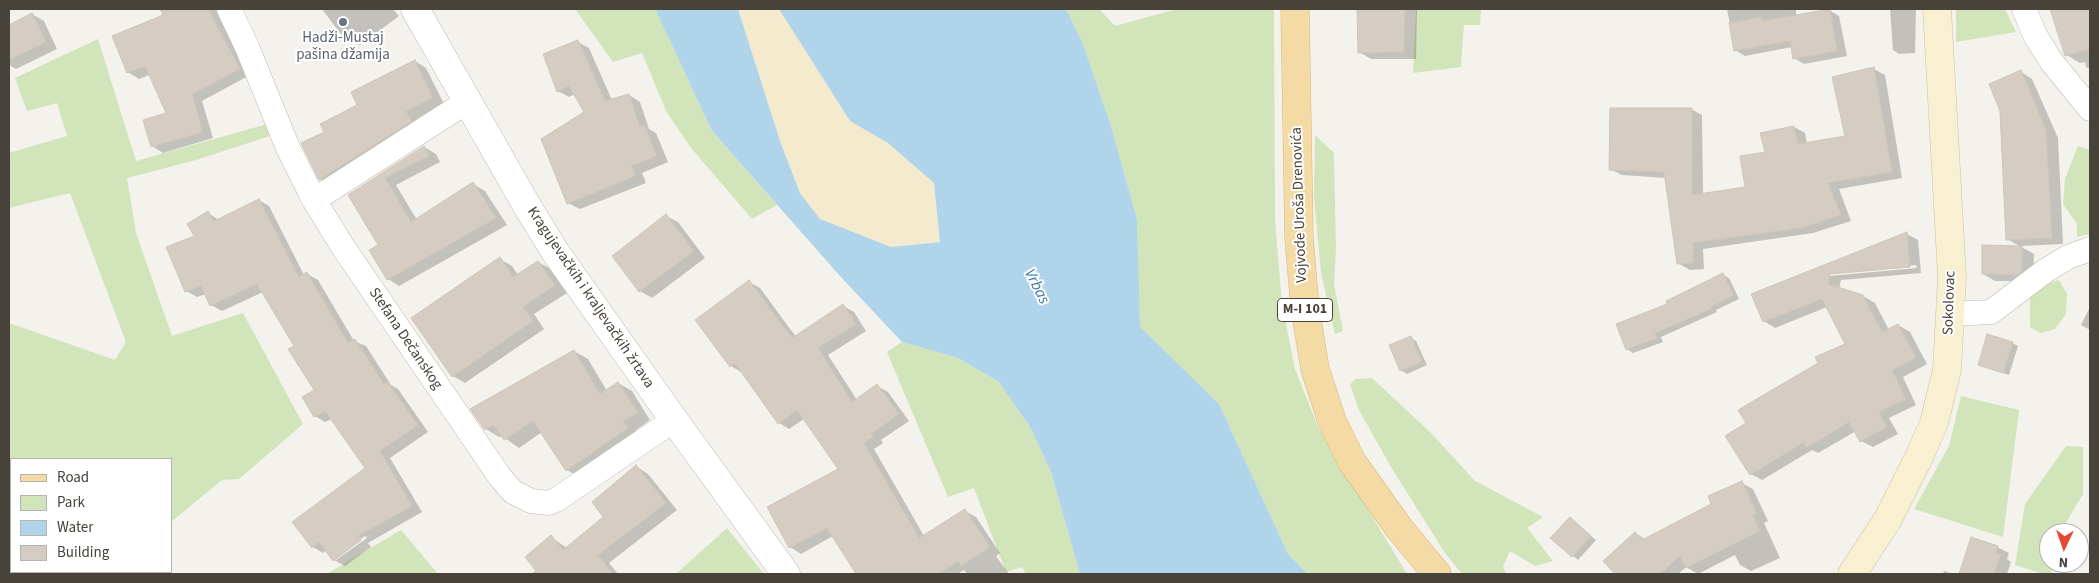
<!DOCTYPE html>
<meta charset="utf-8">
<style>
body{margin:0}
#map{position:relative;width:2099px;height:583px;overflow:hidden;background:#f4f2ec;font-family:"Source Sans 3",sans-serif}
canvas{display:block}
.frame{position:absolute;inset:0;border:10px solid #48433a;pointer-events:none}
.legend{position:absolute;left:10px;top:458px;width:162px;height:115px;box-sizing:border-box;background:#fff;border:1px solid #b6b4b0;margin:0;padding:6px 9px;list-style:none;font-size:15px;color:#48433a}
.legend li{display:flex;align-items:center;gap:10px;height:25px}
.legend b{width:25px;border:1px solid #b6b4b0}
.north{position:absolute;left:2039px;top:523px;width:50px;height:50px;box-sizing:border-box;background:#fff;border:1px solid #b6b4b0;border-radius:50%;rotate:183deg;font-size:14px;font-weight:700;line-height:20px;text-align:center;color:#48433a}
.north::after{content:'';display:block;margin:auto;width:18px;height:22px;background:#e44934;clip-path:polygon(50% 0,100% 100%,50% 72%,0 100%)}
</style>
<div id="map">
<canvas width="2099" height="583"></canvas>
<div class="frame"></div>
<ul class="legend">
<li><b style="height:6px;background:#f4dba6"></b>Road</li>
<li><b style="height:14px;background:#d2e4ba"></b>Park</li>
<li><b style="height:14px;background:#b0d4ea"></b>Water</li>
<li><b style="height:14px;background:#d5cdc3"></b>Building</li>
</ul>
<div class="north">N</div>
</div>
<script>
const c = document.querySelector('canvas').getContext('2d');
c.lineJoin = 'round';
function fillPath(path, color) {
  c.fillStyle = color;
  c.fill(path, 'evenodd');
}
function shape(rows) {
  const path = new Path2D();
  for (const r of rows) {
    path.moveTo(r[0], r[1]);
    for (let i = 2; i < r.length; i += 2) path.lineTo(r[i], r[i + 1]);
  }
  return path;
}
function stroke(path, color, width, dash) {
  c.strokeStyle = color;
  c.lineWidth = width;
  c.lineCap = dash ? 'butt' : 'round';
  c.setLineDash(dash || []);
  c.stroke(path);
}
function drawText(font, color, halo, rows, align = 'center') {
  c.font = font + ' "Source Sans 3",sans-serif';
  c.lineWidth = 4;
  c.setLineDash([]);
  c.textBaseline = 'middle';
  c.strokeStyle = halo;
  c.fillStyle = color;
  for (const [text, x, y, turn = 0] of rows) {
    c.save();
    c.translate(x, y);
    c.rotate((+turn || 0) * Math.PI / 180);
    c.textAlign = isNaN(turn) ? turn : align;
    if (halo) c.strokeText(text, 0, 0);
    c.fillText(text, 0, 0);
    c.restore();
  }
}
const green = shape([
 [575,9,655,9,712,131,777,205,752,219,691,148,666,111,642,53,613,62],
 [1066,9,1099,9,1115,26,1177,9,1274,9,1275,220,1282,304,1295,369,1318,427,1407,574,1308,574,1288,554,1219,404,1139,327,1137,219,1111,126,1083,44],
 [1416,9,1481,9,1480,25,1464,25,1461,67,1413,73],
 [1956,9,2005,9,2016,32,1956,42],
 [98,39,136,161,267,124,270,136,196,160,127,178,136,233,172,336,243,313,303,424,239,479,222,480,171,522,171,459,11,459,11,572,159,572,161,574,9,574,9,323,115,360,126,342,70,193,9,208,9,153,67,136,57,103,27,111,15,78],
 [1315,135,1334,153,1336,249,1334,284,1343,331,1335,334,1321,273,1314,197],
 [2078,146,2090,150,2090,234,2077,237,2077,224,2063,204,2065,179],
 [2059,280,2067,294,2066,314,2055,329,2041,333,2030,327,2030,297,2033,288],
 [902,342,958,358,999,382,1030,427,1051,472,1080,574,1026,574,1022,567,1006,572,974,488,948,497,887,352],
 [1372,378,1431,433,1475,481,1543,517,1527,528,1553,561,1535,566,1510,551,1503,566,1506,574,1462,574,1445,553,1391,467,1359,410,1350,384,1356,379],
 [1961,396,2019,410,2003,537,1914,509,1949,446],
 [2066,446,2083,447,2083,494,2060,533,2049,533,2049,563,2053,563,2051,574,2043,574,2015,565,2025,504],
 [727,528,764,574,676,574],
 [401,530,438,574,327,574]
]);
const sand = shape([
 [738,9,779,9,850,121,888,143,934,183,940,242,890,247,820,219,800,193,780,141]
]);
const water = shape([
 [655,9,738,9,780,141,800,193,820,219,891,247,940,242,934,183,888,143,850,121,779,9,1066,9,1083,44,1111,126,1137,219,1140,327,1219,404,1288,554,1308,574,1080,574,1051,472,1030,427,999,382,958,358,902,342,840,276,712,131]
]);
const shadow = shape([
 [161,9,227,9,226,13,219,17,250,75,202,101,213,138,163,153,152,146,167,114,149,75,139,79,128,72,164,16],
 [322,9,393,9,399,16,360,45,340,33],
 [1359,9,1417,9,1416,59,1371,59,1359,52],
 [1727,9,1796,9,1796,17,1829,10,1839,16,1847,56,1804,64,1794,58,1792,47,1745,56,1735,50],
 [1890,9,1916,9,1915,53,1899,54,1893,50],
 [2052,9,2090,9,2090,69,2086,67,2085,62,2080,63,2065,54],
 [32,14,44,21,57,49,16,69,9,65,9,26],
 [578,42,589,48,612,100,629,95,640,102,649,129,656,133,668,162,642,173,646,183,580,209,568,203,586,112,575,94,569,97,558,91],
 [415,61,426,68,444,104,418,118,423,128,332,186,320,179,359,106],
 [1874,69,1885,75,1902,178,1839,189,1851,221,1813,233,1703,249,1704,269,1690,270,1678,263,1666,178,1622,175,1610,169,1691,109,1702,115,1703,195,1746,188,1766,153,1794,127,1805,133,1807,144,1847,137],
 [2021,72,2032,79,2058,138,2063,244,2020,246,2034,254,2033,278,2029,281,1995,281,1983,274,2021,247,2007,239],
 [424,147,436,154,440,162,396,185,417,220,473,184,485,191,507,225,399,286,388,279,379,245,349,195],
 [259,200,269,206,304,275,307,274,318,280,354,341,366,346,391,385,398,389,428,432,390,458,422,512,368,543,371,547,345,566,334,560,327,550,323,553,313,547,366,469,332,419,325,422,315,416,316,391,295,346,263,292,222,311,211,305,206,294,197,297,186,291,196,237,208,213,219,220],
 [365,536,367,538,336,560,336,557],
 [666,216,678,222,705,258,652,298,640,291,614,256],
 [1907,234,1918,240,1921,273,1841,280,1839,289,1863,296,1875,303,1889,330,1898,325,1910,332,1927,364,1903,377,1916,405,1889,418,1898,434,1873,447,1861,441,1856,431,1818,453,1812,450,1762,480,1751,474,1748,423,1819,363,1846,345,1827,307,1775,328,1764,321,1753,295],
 [1916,265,1917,268,1829,276,1831,273],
 [500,259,512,266,518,275,538,262,551,269,567,293,534,314,544,329,465,383,453,376],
 [1723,275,1729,278,1739,299,1716,310,1717,312,1661,337,1663,342,1633,353,1627,349,1669,304],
 [749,282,760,288,796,337,843,306,854,312,866,331,828,355,857,400,877,386,888,392,909,421,881,440,883,443,874,449,924,536,965,511,976,517,1000,553,996,556,1009,574,967,574,964,570,957,574,857,574,833,536,801,554,790,547,840,470,804,419,789,429,779,423,741,372,731,366],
 [2090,307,2090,330,2081,325],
 [1410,337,1416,341,1427,365,1407,374,1401,370],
 [2012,343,2018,346,2009,375,1979,365],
 [574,351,588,359,607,391,618,383,632,391,650,420,636,430,641,437,581,478,567,470,542,432,519,448,502,436,499,437,486,429],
 [637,467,648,474,677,510,609,563,618,574,540,574,526,557,551,537,567,548,605,518],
 [1742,483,1753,489,1768,521,1764,523,1780,558,1751,571,1740,565,1735,555,1698,574,1686,567,1678,574,1617,574,1605,561,1635,533,1645,539,1713,505],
 [1570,519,1596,540,1578,560,1552,538],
 [1972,539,1997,547,2009,553,2007,559,2011,562,2007,574,1960,574],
 [1944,571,1953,574,1943,574]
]);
const building = shape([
 [160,9,208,9,240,69,192,94,203,132,151,147,143,120,166,113,145,66,127,73,112,36,163,15,160,9],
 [1357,9,1405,9,1404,52,1358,53,1357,9],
 [1830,9,1837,51,1793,59,1790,41,1734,51,1729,23,1761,17,1762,21,1830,9],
 [2050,9,2090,9,2090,49,2065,56,2050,9],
 [32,13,46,42,9,60,9,25,32,13],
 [578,40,605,101,629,94,640,127,644,125,657,156,631,166,635,176,567,204,541,139,584,112,569,86,557,92,543,54,578,40],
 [415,60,433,98,406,111,412,121,319,180,301,143,324,132,320,124,357,105,351,92,415,60],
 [1874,67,1892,172,1828,183,1841,215,1801,228,1693,243,1693,263,1677,264,1664,172,1609,170,1610,108,1692,108,1692,195,1745,187,1740,156,1765,152,1760,133,1794,126,1798,144,1845,136,1832,77,1874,67],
 [2021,70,2046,130,2052,238,2006,240,2000,111,1989,84,2021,70],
 [424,146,429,156,385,178,411,222,473,182,496,218,387,280,369,250,378,245,348,195,424,146],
 [259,199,299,277,307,272,348,343,355,339,384,384,388,382,418,425,380,451,412,506,358,536,361,540,333,561,319,542,312,548,292,522,365,468,325,411,314,417,302,397,314,390,288,349,294,346,257,284,210,306,201,286,185,292,166,247,194,236,187,224,208,211,214,221,259,199],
 [666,214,694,251,639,292,612,256,666,214],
 [1907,232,1910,267,1830,274,1828,284,1863,295,1882,332,1898,324,1916,358,1892,370,1906,399,1879,412,1887,427,1860,442,1849,422,1806,448,1803,443,1750,475,1725,436,1746,423,1738,410,1818,363,1815,357,1845,344,1822,299,1763,322,1751,294,1907,232],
 [1982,245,2022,246,2022,271,2017,275,1982,274,1982,245],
 [500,257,513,277,538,261,555,285,523,307,533,321,452,377,411,318,500,257],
 [1723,273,1734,295,1711,307,1711,309,1655,333,1657,338,1626,350,1616,324,1667,304,1666,301,1723,273],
 [749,280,792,338,843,304,856,324,818,348,852,402,877,384,899,414,871,434,873,437,864,443,919,538,965,509,990,547,961,566,958,561,938,574,856,574,827,528,789,548,767,507,838,469,797,410,778,424,735,363,730,367,695,320,749,280],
 [1987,334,2013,342,2003,373,1978,365,1987,334],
 [1411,336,1422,362,1400,371,1389,345,1411,336],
 [574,350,600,394,618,382,638,412,623,421,628,428,566,471,533,421,504,440,493,425,485,430,470,409,574,350],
 [636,465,666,503,598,555,613,574,532,574,536,571,525,557,551,535,563,550,603,517,592,502,636,465],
 [1742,481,1757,514,1753,516,1760,531,1686,568,1680,556,1660,574,1615,574,1603,561,1635,532,1642,540,1711,504,1708,496,1742,481],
 [1570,517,1591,536,1572,557,1550,538,1570,517],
 [1971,537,1998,546,1996,553,2001,554,1994,574,1959,574,1971,537]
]);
const minor = shape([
 [229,9,247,47,288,148,314,200,343,247,500,477,513,492,531,501,548,503,556,500,674,420],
 [2024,9,2035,35,2051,61,2090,109],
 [314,200,468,101],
 [1951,314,1991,312,2045,271,2068,257,2090,249]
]);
const tertiary = shape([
 [415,9,527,206,556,253,674,420,786,574]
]);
const secondary = shape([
 [1852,574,1888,519,1919,457,1934,423,1947,370,1952,277,1937,9]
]);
const primary = shape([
 [1295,9,1299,238,1305,308,1315,369,1332,421,1352,462,1399,528,1437,574]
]);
const markers = [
 [343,22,5,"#6b7280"]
];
const shields = [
 [1305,310,55]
];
const shieldNames = [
 ["M-I 101",1305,310]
];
const worshipNames = [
 ["Hadži-Mustaj",343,39],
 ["pašina džamija",343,56]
];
const streetNames = [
 ["Vojvode Uroša Drenovića",1300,205,-92],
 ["Kragujevačkih i kraljevačkih žrtava",590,298,56],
 ["Sokolovac",1950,303,-88],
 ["Stefana Dečanskog",405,339,56]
];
const waterNames = [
 ["Vrbas",1036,287,63]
];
fillPath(green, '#d2e4ba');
fillPath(sand, '#f4eacd');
fillPath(water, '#b0d4ea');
fillPath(shadow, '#0003');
fillPath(building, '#d5cdc3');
stroke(building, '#cfc5b7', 1);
stroke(minor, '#bfb9b0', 25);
stroke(tertiary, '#bfb9b0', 29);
stroke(secondary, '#cfc2a1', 29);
stroke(primary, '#d8b877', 29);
stroke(minor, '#fff', 24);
stroke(tertiary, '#fff', 28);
stroke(secondary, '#f9efd1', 28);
stroke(primary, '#f4dba6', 28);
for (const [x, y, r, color] of markers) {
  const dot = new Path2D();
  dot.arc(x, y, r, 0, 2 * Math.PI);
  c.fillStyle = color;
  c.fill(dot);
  stroke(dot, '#fff', 2);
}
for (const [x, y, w] of shields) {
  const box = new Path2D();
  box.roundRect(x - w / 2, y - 11.5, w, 23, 4);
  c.fillStyle = '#fff';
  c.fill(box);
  stroke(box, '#48433a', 1);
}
drawText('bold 14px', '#48433a', null, shieldNames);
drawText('15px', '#5b616d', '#fff', worshipNames);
drawText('15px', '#48433a', '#fff', streetNames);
drawText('italic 16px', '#3c7aa2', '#fff', waterNames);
</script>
